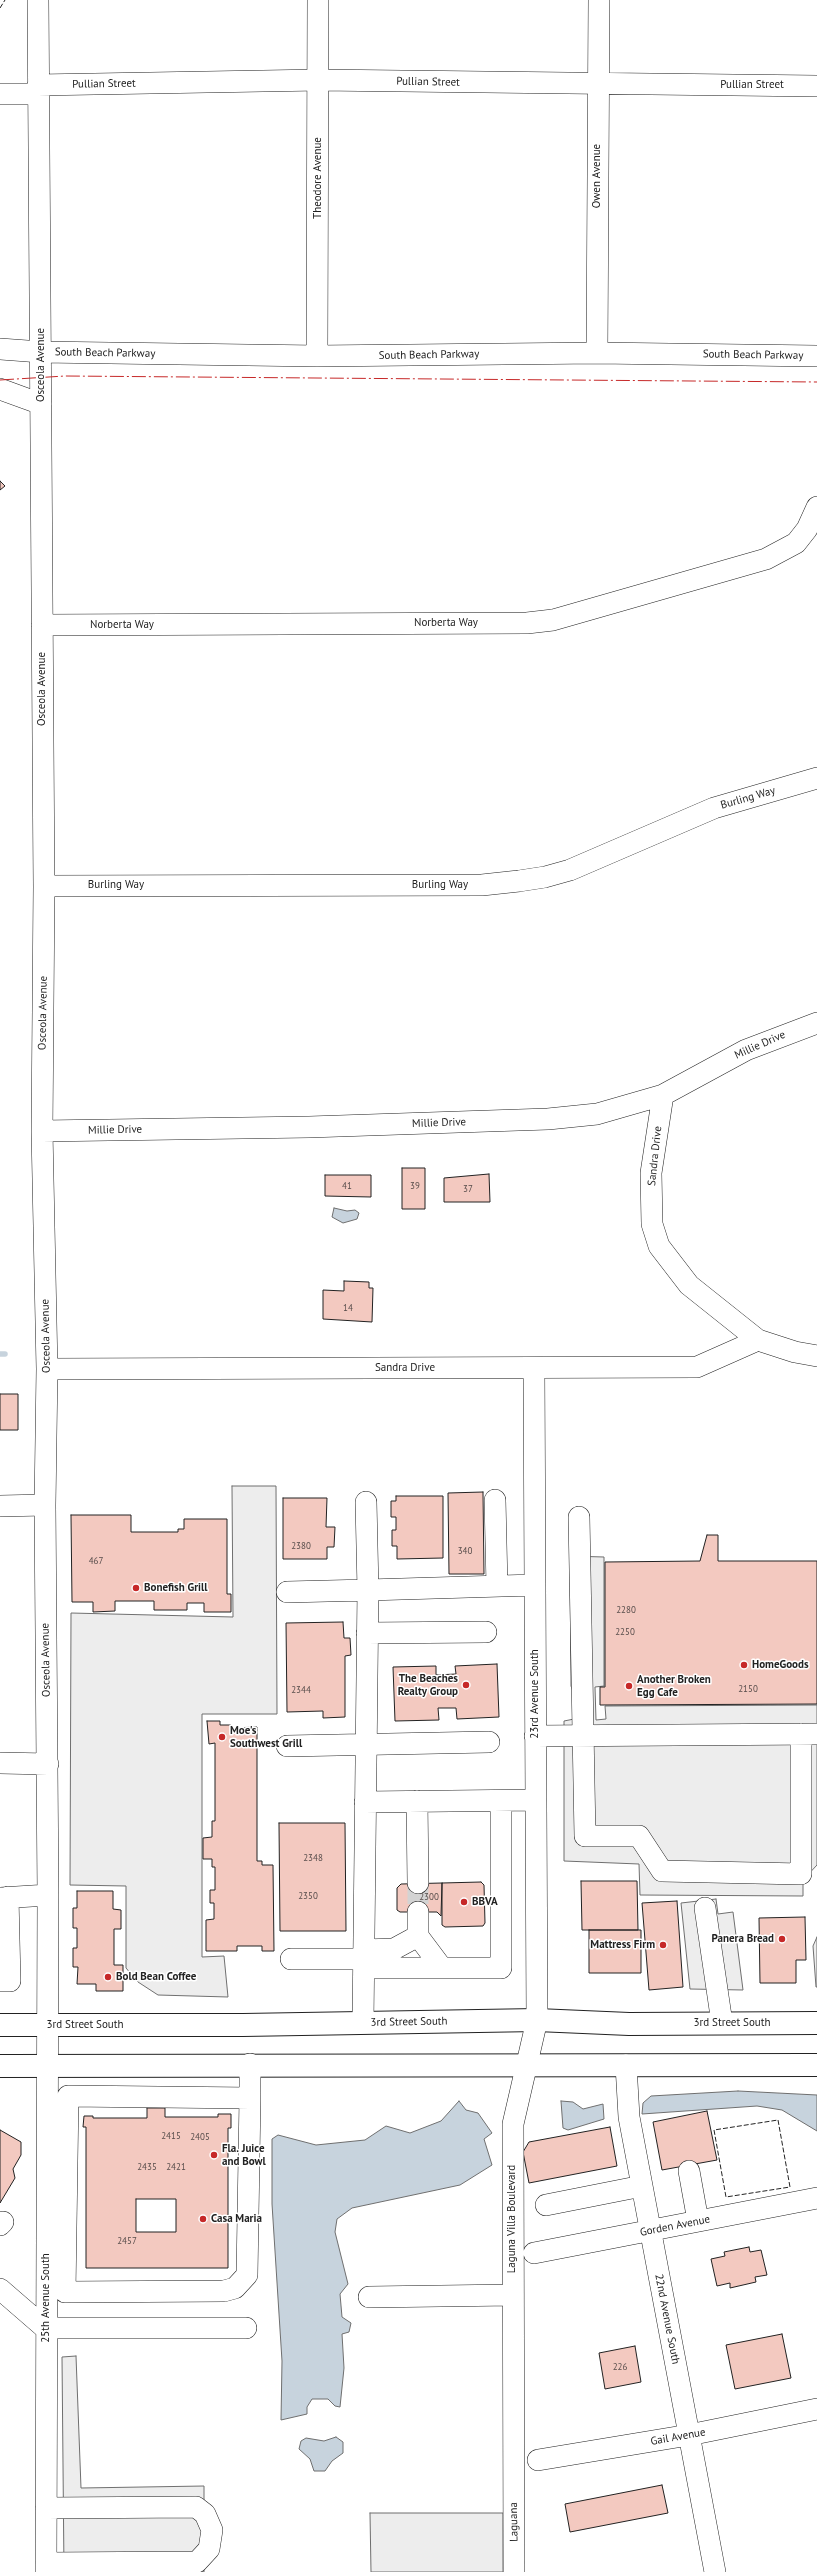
<!DOCTYPE html>
<style>
body{margin:0}
canvas{display:block;background:#fff}
</style>
<canvas width="817" height="2572"></canvas>
<script>
const c = document.querySelector('canvas').getContext('2d');
c.lineJoin = 'round';
function fillPath(path, color) {
  c.fillStyle = color;
  c.fill(path, 'evenodd');
}
function shape(rows) {
  const path = new Path2D();
  for (const r of rows) {
    path.moveTo(r[0], r[1]);
    for (let i = 2; i < r.length; i += 2) path.lineTo(r[i], r[i + 1]);
  }
  return path;
}
function stroke(path, color, width, dash) {
  c.strokeStyle = color;
  c.lineWidth = width;
  c.lineCap = dash ? 'butt' : 'round';
  c.setLineDash(dash || []);
  c.stroke(path);
}
function drawText(font, color, halo, rows, align = 'center') {
  c.font = font + ' "PT Sans",sans-serif';
  c.lineWidth = 3;
  c.setLineDash([]);
  c.textBaseline = 'middle';
  c.strokeStyle = halo;
  c.fillStyle = color;
  for (const [text, x, y, turn = 0] of rows) {
    c.save();
    c.translate(x, y);
    c.rotate((+turn || 0) * Math.PI / 180);
    c.textAlign = isNaN(turn) ? turn : align;
    if (halo) c.strokeText(text, 0, 0);
    c.fillText(text, 0, 0);
    c.restore();
  }
}
const parking = shape([
 [232,1486,276,1486,277,1714,202,1714,202,1957,224,1956,228,1997,158,1995,138,1982,126,1968,126,1886,70,1885,71,1613,233,1617,232,1486],
 [570,1556,604,1557,604,1686,595,1687,596,1720,606,1719,605,1706,817,1705,817,1865,803,1880,803,1896,640,1895,639,1864,564,1861,564,1721,574,1719,580,1712,571,1686,570,1556],
 [716,1899,718,1914,733,1912,743,1990,690,1989,681,1903,716,1899],
 [817,1937,817,1987,816,1987,813,1946,817,1937],
 [76,2356,81,2488,204,2486,204,2572,64,2572,62,2357,76,2356],
 [370,2513,503,2513,503,2572,371,2572,370,2513]
]);
const water = shape([
 [334,1208,347,1211,355,1210,359,1213,357,1219,343,1223,332,1217,334,1208],
 [738,2091,817,2095,817,2131,782,2110,757,2106,642,2114,643,2103,651,2096,738,2091],
 [459,2101,466,2110,478,2113,492,2133,484,2139,492,2165,460,2185,352,2208,337,2219,335,2232,348,2284,340,2294,342,2317,351,2323,349,2332,342,2334,344,2368,340,2407,335,2406,328,2399,312,2399,307,2407,307,2414,281,2420,282,2361,272,2204,272,2139,278,2135,316,2145,365,2140,386,2126,410,2133,441,2121,459,2101],
 [561,2101,573,2102,583,2109,603,2104,604,2119,568,2130,563,2128,561,2101],
 [336,2437,343,2442,343,2453,332,2461,325,2471,314,2471,310,2459,299,2449,301,2441,306,2438,324,2441,336,2437]
]);
const stream = shape([
 [0,1354,5,1354]
]);
const building = shape([
 [0,481,5,486,0,490,0,481],
 [402,1168,425,1168,425,1209,402,1209,402,1168],
 [489,1174,490,1202,444,1202,444,1178,489,1174],
 [325,1175,371,1175,371,1197,325,1196,325,1175],
 [344,1281,369,1282,369,1288,373,1288,372,1322,323,1319,323,1290,344,1291,344,1281],
 [0,1394,18,1394,18,1430,0,1430,0,1394],
 [483,1492,484,1574,449,1574,448,1493,483,1492],
 [396,1496,443,1496,443,1558,397,1559,397,1546,392,1546,392,1530,396,1530,396,1517,391,1517,391,1501,396,1501,396,1496],
 [283,1498,327,1498,326,1527,335,1527,334,1547,327,1547,327,1559,283,1559,283,1498],
 [71,1515,131,1515,131,1532,178,1532,178,1529,184,1529,184,1519,227,1519,227,1594,231,1594,231,1612,204,1612,204,1603,187,1603,187,1610,154,1610,154,1601,115,1601,115,1611,93,1612,93,1602,72,1602,71,1515],
 [707,1535,718,1535,718,1561,817,1561,817,1704,600,1705,600,1687,605,1687,605,1562,700,1561,707,1535],
 [343,1622,344,1638,350,1638,351,1655,345,1656,345,1717,323,1718,323,1711,287,1712,286,1623,343,1622],
 [497,1664,499,1717,457,1719,456,1708,438,1708,439,1720,395,1721,393,1667,436,1666,436,1675,456,1674,455,1666,497,1664],
 [207,1721,220,1721,220,1725,231,1725,232,1728,257,1727,257,1861,262,1861,262,1865,273,1865,274,1951,262,1951,262,1946,237,1946,237,1951,206,1951,206,1920,214,1919,214,1903,210,1903,210,1890,215,1890,215,1867,212,1867,212,1859,203,1859,203,1838,212,1837,212,1821,215,1821,215,1743,209,1744,207,1721],
 [279,1823,345,1823,346,1931,280,1931,279,1823],
 [581,1881,637,1881,638,1930,582,1930,581,1881],
 [481,1882,484,1885,485,1923,483,1926,445,1927,442,1925,442,1883,481,1882],
 [442,1883,441,1916,437,1912,400,1912,397,1910,397,1888,401,1884,442,1883],
 [77,1891,113,1891,113,1909,121,1910,121,1929,114,1929,114,1965,123,1965,123,1991,96,1991,96,1984,77,1984,78,1967,73,1967,73,1948,77,1948,77,1928,73,1928,73,1908,77,1908,77,1891],
 [677,1901,683,1987,649,1990,642,1903,677,1901],
 [805,1917,806,1960,796,1960,796,1983,760,1983,759,1918,805,1917],
 [589,1930,641,1930,641,1973,589,1973,589,1930],
 [147,2108,165,2108,165,2117,218,2117,218,2114,231,2114,231,2128,228,2128,228,2268,86,2268,86,2127,83,2127,84,2116,93,2116,93,2118,147,2118,147,2108],
 [136,2199,176,2199,176,2232,136,2232,136,2199],
 [707,2111,717,2160,662,2170,653,2122,707,2111],
 [610,2127,617,2166,529,2183,523,2152,529,2142,610,2127],
 [0,2130,21,2142,21,2155,13,2169,15,2178,0,2203,0,2130],
 [749,2247,750,2252,761,2250,767,2275,755,2277,756,2282,730,2288,730,2283,717,2286,711,2259,725,2256,724,2252,749,2247],
 [782,2334,791,2378,735,2389,726,2345,782,2334],
 [635,2346,641,2382,605,2389,599,2353,635,2346],
 [662,2485,668,2513,570,2532,565,2504,662,2485]
]);
const minorTunnel = shape([
 [418,1883,418,1912]
]);
const minor = shape([
 [38,0,44,886,42,1131,47,1369,45,1505,48,1895,46,2572],
 [38,85,319,80,817,86],
 [0,94,38,94],
 [0,349,41,352,317,356,597,353,817,356],
 [597,353,599,0],
 [317,356,318,0],
 [0,389,41,404],
 [42,625,527,623,553,620,766,559,796,543,807,529,817,507],
 [44,886,482,885,519,881,545,877,570,870,714,808,817,778],
 [663,1095,651,1173,652,1224,659,1246,689,1285,758,1340,795,1352,817,1356],
 [42,1131,309,1127,548,1119,597,1114,663,1095,746,1050,817,1023],
 [47,1369,697,1367,758,1340],
 [495,1500,497,1586],
 [0,1506,45,1505],
 [579,1517,585,1836,639,1836,662,1871,801,1874,801,1734],
 [287,1592,368,1590,366,1502],
 [367,1633,486,1632],
 [535,1736,817,1734],
 [287,1746,489,1742],
 [0,1763,48,1764],
 [417,1801,418,1883],
 [365,1802,536,1800],
 [0,1898,48,1895],
 [705,1908,722,2023],
 [418,1912,418,1936,442,1968],
 [364,1950,394,1949,418,1936],
 [291,1959,364,1959],
 [364,1968,501,1968,501,1801],
 [0,1981,10,1981,8,1897],
 [363,2022,368,1590,535,1585],
 [626,2065,629,2117,715,2572],
 [250,2098,68,2096,65,2292,224,2291,235,2288,247,2275,250,2098,250,2064],
 [689,2171,698,2221],
 [546,2205,642,2186],
 [0,2225,3,2222],
 [534,2253,817,2198],
 [0,2289,45,2328,246,2328],
 [369,2297,512,2295],
 [538,2460,689,2435,817,2409],
 [46,2563,197,2562,209,2549,212,2530,205,2514,196,2507,46,2508],
 [514,2572,513,2124,537,2020,534,1368]
]);
const major = shape([
 [0,2025,243,2025,537,2020,629,2024,817,2023],
 [0,2066,817,2065]
]);
const fence = shape([
 [0,8,5,0],
 [778,2120,790,2187,726,2197,714,2130,778,2120]
]);
const power = shape([
 [0,380,65,376,817,382]
]);
const markers = [
 [136,1588,4,"#c62828"],
 [744,1665,4,"#c62828"],
 [466,1685,4,"#c62828"],
 [629,1686,4,"#c62828"],
 [222,1737,4,"#c62828"],
 [464,1902,4,"#c62828"],
 [782,1939,4,"#c62828"],
 [663,1945,4,"#c62828"],
 [108,1977,4,"#c62828"],
 [214,2155,4,"#c62828"],
 [203,2219,4,"#c62828"]
];
const numberNames = [
 ["41",347,1186],
 ["39",415,1186],
 ["37",468,1189],
 ["14",348,1308],
 ["2380",301,1546],
 ["340",465,1551],
 ["467",96,1561],
 ["2280",626,1610],
 ["2250",625,1632],
 ["2150",748,1689],
 ["2344",301,1690],
 ["2348",313,1858],
 ["2350",308,1896],
 ["2300",429,1897],
 ["2415",171,2136],
 ["2405",200,2137],
 ["2435",147,2167],
 ["2421",176,2167],
 ["2457",127,2241],
 ["226",620,2367]
];
const streetNames = [
 ["Pullian Street",428,82,1],
 ["Pullian Street",104,84,-1],
 ["Pullian Street",752,85],
 ["Owen Avenue",597,176,-90],
 ["Theodore Avenue",318,178,-90],
 ["South Beach Parkway",105,353,1],
 ["South Beach Parkway",429,355,-1],
 ["South Beach Parkway",753,355,1],
 ["Osceola Avenue",41,365,-90],
 ["Norberta Way",446,623],
 ["Norberta Way",122,625],
 ["Osceola Avenue",42,689,-90],
 ["Burling Way",748,798,-16],
 ["Burling Way",116,885],
 ["Burling Way",440,885],
 ["Osceola Avenue",43,1013,-89],
 ["Millie Drive",760,1045,-24],
 ["Millie Drive",439,1123,-2],
 ["Millie Drive",115,1130,-1],
 ["Sandra Drive",655,1156,-84],
 ["Osceola Avenue",46,1336,-91],
 ["Sandra Drive",405,1368],
 ["Osceola Avenue",46,1660,-91],
 ["23rd Avenue South",535,1694,-90],
 ["3rd Street South",409,2022,-1],
 ["3rd Street South",732,2023],
 ["3rd Street South",85,2025],
 ["Laguna Villa Boulevard",512,2219,-90],
 ["Gorden Avenue",675,2226,-11],
 ["25th Avenue South",46,2298,-90],
 ["22nd Avenue South",667,2319,79],
 ["Gail Avenue",678,2437,-10],
 ["Laguana",514,2522,-91]
];
const poiNames = [
 ["Bonefish Grill",144,1588],
 ["HomeGoods",752,1665],
 ["The Beaches",458,1679,"right"],
 ["Realty Group",458,1692,"right"],
 ["Another Broken",637,1680],
 ["Egg Cafe",637,1693],
 ["Moe's",230,1731],
 ["Southwest Grill",230,1744],
 ["BBVA",472,1902],
 ["Panera Bread",774,1939,"right"],
 ["Mattress Firm",655,1945,"right"],
 ["Bold Bean Coffee",116,1977],
 ["Fla. Juice",222,2149],
 ["and Bowl",222,2162],
 ["Casa Maria",211,2219]
];
fillPath(parking, '#ededed');
stroke(parking, '#6f6f6f', 1);
fillPath(water, '#c7d3dd');
stroke(water, '#6f6f6f', 1);
stroke(stream, '#c7d3dd', 5.5);
fillPath(building, '#f3c9c0');
stroke(building, '#222', 1);
stroke(minorTunnel, '#d3d3d3', 21, [21, 10]);
stroke(minor, '#222', 22);
stroke(major, '#222', 24);
stroke(minor, '#fff', 21);
stroke(major, '#fff', 22);
stroke(fence, '#222', 1, [5, 2]);
stroke(power, '#c62828', 1, [14, 3, 2, 3]);
for (const [x, y, r, color] of markers) {
  const dot = new Path2D();
  dot.arc(x, y, r, 0, 2 * Math.PI);
  c.fillStyle = color;
  c.fill(dot);
  stroke(dot, '#fff', 1.5);
}
drawText('9px', '#564c4a', null, numberNames);
drawText('11px', '#222', '#fff', streetNames);
drawText('bold 11px', '#222', '#fff', poiNames, 'left');
</script>
